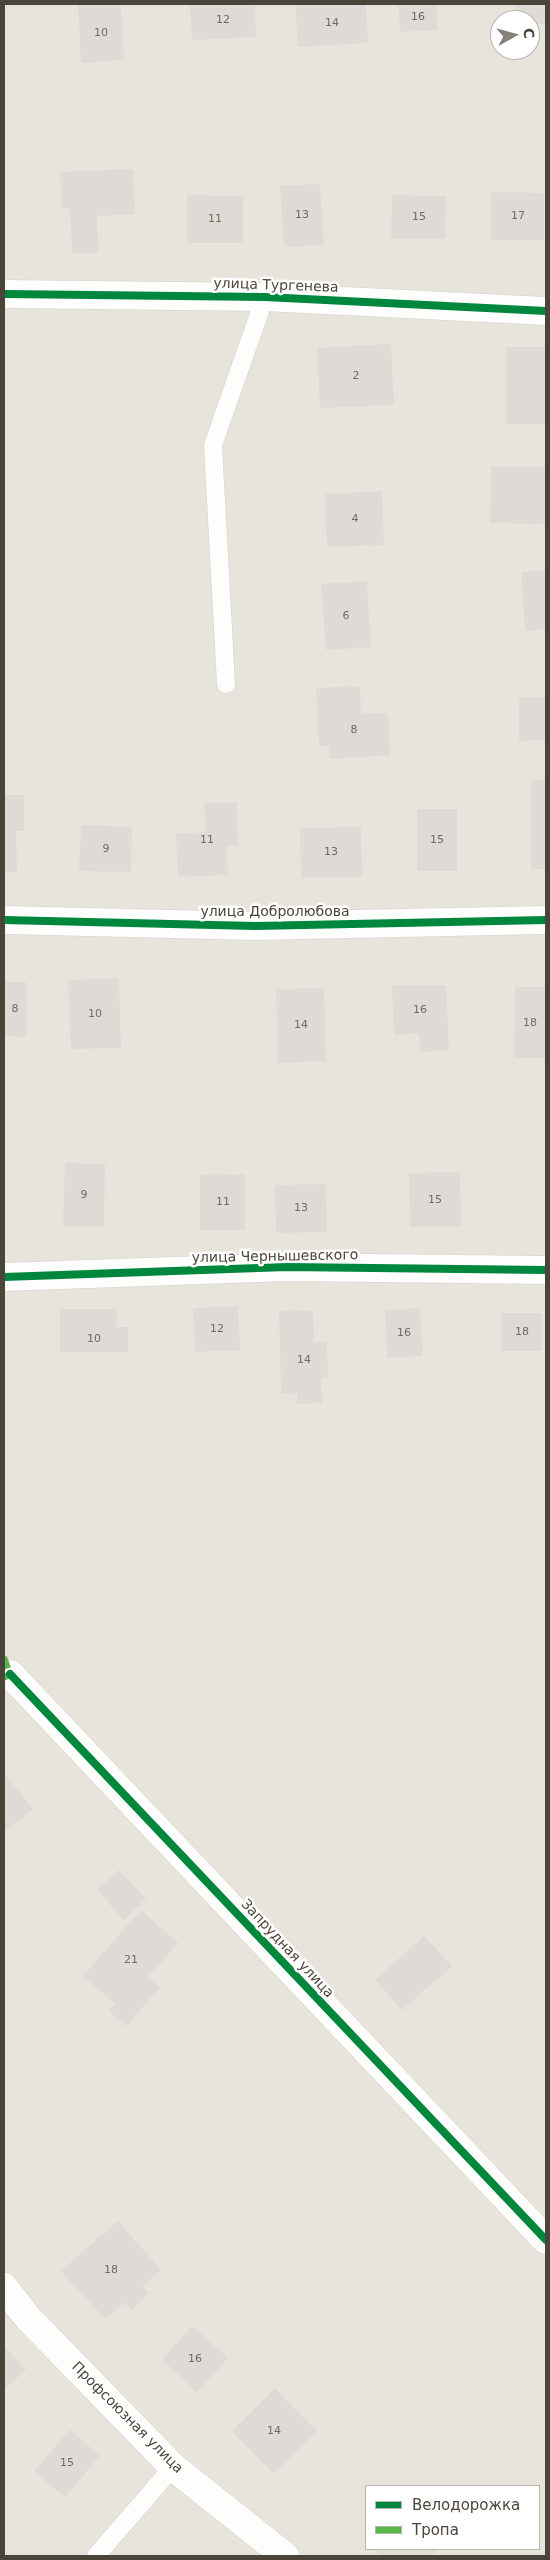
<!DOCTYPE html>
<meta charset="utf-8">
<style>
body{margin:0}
#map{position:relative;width:550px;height:2560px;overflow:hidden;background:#f4f2ee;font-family:"DejaVu Sans",sans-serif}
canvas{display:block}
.frame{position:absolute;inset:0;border:5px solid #4b4439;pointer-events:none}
.legend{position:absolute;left:365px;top:2485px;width:175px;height:65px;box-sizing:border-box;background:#fff;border:1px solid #b7b4b0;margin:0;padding:6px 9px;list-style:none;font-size:15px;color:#4b4439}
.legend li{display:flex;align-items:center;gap:10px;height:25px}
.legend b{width:25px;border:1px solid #b7b4b0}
.north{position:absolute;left:490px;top:10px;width:50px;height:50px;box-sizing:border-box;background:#fff;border:1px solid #b7b4b0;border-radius:50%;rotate:83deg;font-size:14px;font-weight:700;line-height:20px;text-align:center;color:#4b4439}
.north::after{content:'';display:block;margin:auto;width:18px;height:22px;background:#868178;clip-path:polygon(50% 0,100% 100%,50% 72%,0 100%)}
</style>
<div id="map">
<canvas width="550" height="2560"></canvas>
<div class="frame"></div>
<ul class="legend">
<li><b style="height:6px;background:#00873e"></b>Велодорожка</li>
<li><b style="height:6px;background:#58b947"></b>Тропа</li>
</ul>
<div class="north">С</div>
</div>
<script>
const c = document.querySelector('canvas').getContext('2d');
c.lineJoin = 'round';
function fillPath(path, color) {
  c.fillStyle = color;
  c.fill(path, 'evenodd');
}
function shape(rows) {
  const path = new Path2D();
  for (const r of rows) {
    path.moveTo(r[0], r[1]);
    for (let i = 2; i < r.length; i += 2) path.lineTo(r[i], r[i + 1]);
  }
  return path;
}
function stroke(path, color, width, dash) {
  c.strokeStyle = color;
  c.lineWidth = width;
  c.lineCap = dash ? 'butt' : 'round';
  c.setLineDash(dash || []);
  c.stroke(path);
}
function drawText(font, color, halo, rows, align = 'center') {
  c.font = font + ' "DejaVu Sans",sans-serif';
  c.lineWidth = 5;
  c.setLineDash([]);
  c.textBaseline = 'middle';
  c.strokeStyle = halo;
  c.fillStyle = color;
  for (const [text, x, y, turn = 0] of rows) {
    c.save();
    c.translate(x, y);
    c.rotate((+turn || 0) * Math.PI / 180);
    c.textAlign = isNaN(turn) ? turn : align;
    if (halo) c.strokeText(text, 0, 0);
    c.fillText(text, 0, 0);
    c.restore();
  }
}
const residential = shape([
 [4,4,546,4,546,2556,4,2556],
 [500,20,530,20,530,50,500,50],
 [366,2486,539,2486,539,2549,366,2549]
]);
const building = shape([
 [78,4,121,4,124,60,81,63],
 [190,4,255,4,256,37,192,40],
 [295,4,366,4,368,43,298,47],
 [398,4,436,4,438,30,400,32],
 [514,4,546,4,546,24,530,24,530,20,515,20],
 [133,169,135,214,97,216,98,253,72,254,70,208,62,209,60,172],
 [320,184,324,245,284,247,280,186],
 [491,192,544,193,544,240,491,240],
 [187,195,243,196,243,243,187,243],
 [392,195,446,196,445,239,391,238],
 [391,344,394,405,320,408,317,348],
 [506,347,546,347,546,424,506,424],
 [491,466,546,467,546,524,490,523],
 [382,491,384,545,327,547,325,494],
 [546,570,546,629,525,631,521,572],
 [367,581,371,647,326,650,321,584],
 [360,686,361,714,388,713,390,755,330,759,329,746,319,746,316,688],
 [546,697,546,740,519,741,519,698],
 [531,780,546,780,546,869,531,869],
 [4,795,24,795,24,831,16,831,17,872,4,872],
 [237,802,238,845,226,846,228,875,178,877,176,834,206,832,204,803],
 [417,809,457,809,457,871,417,871],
 [81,825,132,827,131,872,79,871],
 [361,827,362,877,301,878,300,828],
 [119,978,121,1048,71,1049,68,980],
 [4,982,26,982,26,1037,4,1036],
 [446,985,449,1050,420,1052,419,1033,394,1035,392,986],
 [515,987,546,987,546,1058,514,1058],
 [324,988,326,1061,278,1063,276,989],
 [65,1163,105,1164,104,1227,63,1226],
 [460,1172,461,1226,410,1227,409,1173],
 [245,1174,245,1230,200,1230,200,1175],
 [326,1184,327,1232,276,1233,275,1185],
 [238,1306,240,1350,195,1352,193,1308],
 [420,1308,423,1356,387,1358,385,1310],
 [60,1309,117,1309,116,1327,128,1327,128,1352,60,1352],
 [313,1310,314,1342,327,1342,328,1378,321,1378,322,1403,297,1404,297,1393,281,1394,279,1311],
 [502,1313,542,1313,542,1351,502,1351],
 [4,1773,33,1809,4,1832],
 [119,1870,146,1899,124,1920,97,1890],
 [141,1910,178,1943,148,1977,160,1987,126,2026,109,2011,115,2003,83,1976],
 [424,1936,452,1966,402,2010,375,1980],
 [118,2221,161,2270,142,2286,149,2293,131,2310,124,2302,105,2319,61,2271],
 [192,2326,228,2358,197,2392,162,2360],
 [4,2346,26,2369,4,2390],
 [275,2388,317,2431,274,2474,232,2431],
 [70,2430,100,2456,65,2497,34,2471],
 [374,2549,438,2549,430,2556,380,2556]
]);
const service = shape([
 [226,684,213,445,265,297],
 [96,2556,173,2467]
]);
const minor = shape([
 [4,294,265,297,546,311],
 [4,920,255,926,546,920],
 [4,1277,287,1267,546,1270],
 [10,1674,546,2240],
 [4,2287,28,2318,173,2467,285,2556]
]);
const quiet = shape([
 [4,1657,10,1674,4,1678]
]);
const cycleway = shape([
 [4,294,265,297,546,311],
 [4,920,255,926,546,920],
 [4,1277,287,1267,546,1270],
 [10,1674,546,2240]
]);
const numberNames = [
 ["16",418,17],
 ["12",223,20],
 ["14",332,23],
 ["10",101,33],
 ["13",302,215],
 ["17",518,216],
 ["15",419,217],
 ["11",215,219],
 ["2",356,376],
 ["4",355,519],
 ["6",346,616],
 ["8",354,730],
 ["11",207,840],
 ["15",437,840],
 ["9",106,849],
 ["13",331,852],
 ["8",15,1009],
 ["16",420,1010],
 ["10",95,1014],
 ["18",530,1023],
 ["14",301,1025],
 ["9",84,1195],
 ["15",435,1200],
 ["11",223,1202],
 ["13",301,1208],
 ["12",217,1329],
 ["18",522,1332],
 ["16",404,1333],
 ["10",94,1339],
 ["14",304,1360],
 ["21",131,1960],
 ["18",111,2270],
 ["16",195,2359],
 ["14",274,2431],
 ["15",67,2463]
];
const streetNames = [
 ["улица Тургенева",276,286,2],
 ["улица Добролюбова",275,912],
 ["улица Чернышевского",275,1257,-1],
 ["Запрудная улица",287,1949,47],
 ["Профсоюзная улица",127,2418,45]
];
fillPath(residential, '#e7e4dc');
fillPath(building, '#dedbd6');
stroke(service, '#d2d0cb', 19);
stroke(minor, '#d2d0cb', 29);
stroke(service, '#fdfdfc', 18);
stroke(minor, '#fdfdfc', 28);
stroke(quiet, '#58b947', 6, [12, 6]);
stroke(cycleway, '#00873e', 8);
drawText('11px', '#706a61', null, numberNames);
drawText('14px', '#4b4439', '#fff', streetNames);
</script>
